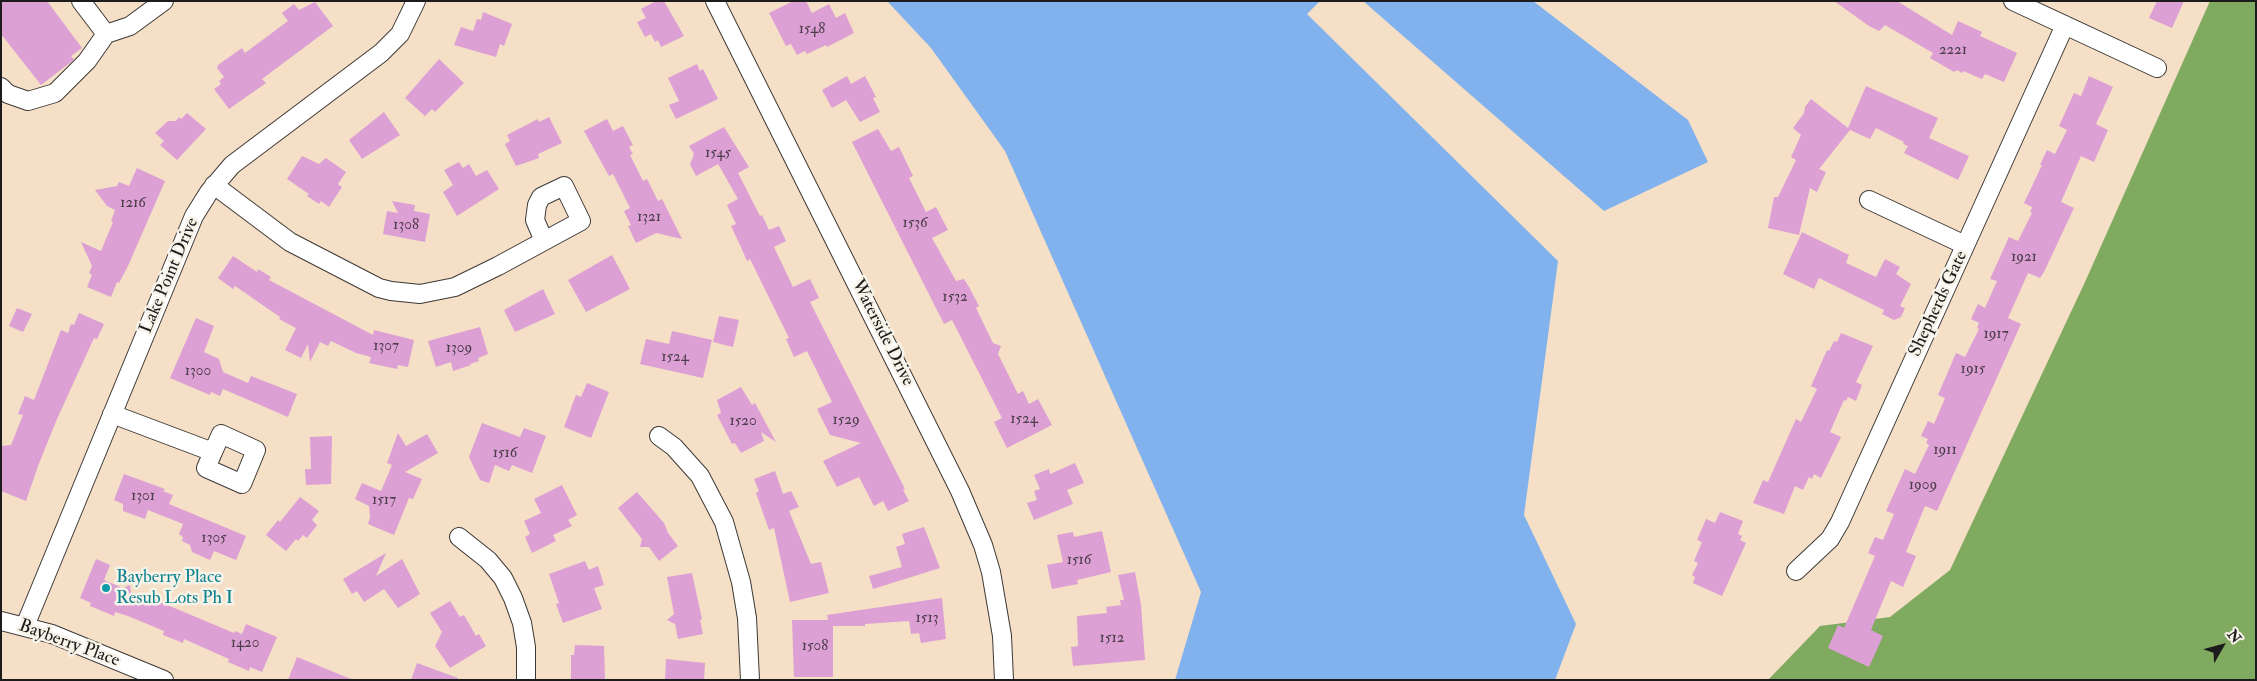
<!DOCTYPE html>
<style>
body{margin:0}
#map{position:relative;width:2257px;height:681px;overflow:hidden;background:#f5dfc6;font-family:"IM FELL Double Pica",serif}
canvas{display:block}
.frame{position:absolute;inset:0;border:2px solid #1c1c1c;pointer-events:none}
.north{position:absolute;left:2197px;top:621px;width:50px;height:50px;-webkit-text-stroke:4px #f7f3e8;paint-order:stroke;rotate:52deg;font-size:14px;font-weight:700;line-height:20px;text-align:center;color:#1c1c1c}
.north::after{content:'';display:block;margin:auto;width:18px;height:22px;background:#1c1c1c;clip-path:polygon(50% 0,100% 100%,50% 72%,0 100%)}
</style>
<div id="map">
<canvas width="2257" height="681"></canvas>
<div class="frame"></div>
<div class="north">N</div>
</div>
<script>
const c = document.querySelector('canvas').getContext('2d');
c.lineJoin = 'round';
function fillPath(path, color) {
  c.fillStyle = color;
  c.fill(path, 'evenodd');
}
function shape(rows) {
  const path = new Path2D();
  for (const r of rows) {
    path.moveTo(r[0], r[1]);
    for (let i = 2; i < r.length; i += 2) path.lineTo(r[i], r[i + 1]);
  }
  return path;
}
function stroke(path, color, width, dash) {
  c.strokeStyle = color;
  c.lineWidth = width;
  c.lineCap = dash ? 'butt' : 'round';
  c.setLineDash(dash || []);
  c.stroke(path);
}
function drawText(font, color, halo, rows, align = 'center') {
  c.font = font + ' "IM FELL Double Pica",serif';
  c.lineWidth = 5;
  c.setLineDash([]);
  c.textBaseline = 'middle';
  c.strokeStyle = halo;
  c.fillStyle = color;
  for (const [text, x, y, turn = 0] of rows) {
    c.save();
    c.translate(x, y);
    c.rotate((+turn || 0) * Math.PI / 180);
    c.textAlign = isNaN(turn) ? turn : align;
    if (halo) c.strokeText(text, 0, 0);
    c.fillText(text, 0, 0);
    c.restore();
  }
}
const forest = shape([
 [2210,1,2256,1,2256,680,1768,680,1820,626,1890,617,1950,570,2085,282]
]);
const water = shape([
 [887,1,1320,1,1307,14,1558,261,1524,515,1576,624,1555,680,1175,680,1201,592,1005,151,931,48],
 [1363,1,1533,1,1688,120,1708,162,1604,211]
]);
const building = shape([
 [1,1,47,1,82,48,71,56,74,59,71,62,41,85,1,34],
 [656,1,664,1,684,36,661,47,658,40,655,42,651,34,645,37,637,22,646,18,641,9],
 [793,1,806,1,812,13,829,4,836,18,845,13,854,33,827,47,826,45,807,54,805,51,797,55,791,44,786,46,769,13],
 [1834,1,1897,1,1952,35,1958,21,1982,32,1980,36,2017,53,2004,82,1985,74,1982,79,1963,71,1962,73,1957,70,1954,72,1930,58,1933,53,1885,25,1879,31,1869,26],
 [2157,1,2184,1,2172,28,2149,18],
 [315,2,333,26,262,79,266,83,229,109,214,89,221,84,219,81,224,77,217,68,218,65,242,48,245,53,288,21,282,13,294,4,299,10],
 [483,12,512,24,504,46,500,44,496,57,454,45,461,27,473,31,477,19,481,20],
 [439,59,464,83,435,112,432,109,425,116,405,98],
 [697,64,700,71,703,69,718,99,676,119,669,105,679,101,668,78],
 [847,76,851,84,865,76,876,97,873,98,880,112,860,122,846,100,832,108,822,90],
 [2089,76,2113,87,2096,124,2108,130,2094,162,2081,156,2061,202,2074,208,2044,272,2040,278,2028,273,2008,318,2021,324,1937,511,1925,506,1906,552,1916,556,1903,587,1891,581,1871,630,1883,636,1869,667,1828,648,1838,625,1844,628,1875,556,1868,553,1875,537,1883,540,1894,514,1886,511,1905,469,1915,474,1929,445,1926,443,1928,439,1921,436,1928,421,1934,424,1945,398,1938,395,1956,353,1965,357,1979,329,1977,328,1979,323,1971,319,1978,304,1985,308,1997,281,1990,279,2009,237,2018,241,2032,213,2030,212,2032,207,2024,203,2042,165,2040,165,2047,150,2055,154,2067,130,2059,126,2074,93,2081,96],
 [1866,86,1938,118,1929,138,1969,156,1958,180,1904,153,1908,146,1903,144,1904,142,1876,128,1870,139,1850,130,1819,169,1826,172,1817,192,1810,188,1799,235,1768,228,1774,197,1778,197,1796,160,1791,157,1801,135,1793,128,1804,113,1805,107,1811,99,1848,128],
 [384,112,400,135,362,159,349,140],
 [187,113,206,129,177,160,160,145,164,141,155,133,168,121,176,121,179,117,181,119],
 [549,117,562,143,538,154,539,158,516,166,505,144,510,141,507,135,538,119,539,122],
 [607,119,613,131,623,126,633,145,629,147,633,154,630,155,643,181,647,179,658,201,662,199,682,239,656,233,636,243,628,226,631,225,624,211,630,208,613,174,609,176,584,131],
 [724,127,749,167,738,173,760,216,762,215,769,230,779,226,786,241,774,247,793,287,810,279,819,298,810,302,905,489,903,490,909,501,888,511,883,501,874,506,859,477,837,487,823,461,861,443,830,435,817,409,832,402,807,351,794,357,786,339,789,338,750,259,747,261,740,245,731,226,736,224,727,205,738,199,718,164,696,176,690,164,694,154,689,146],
 [878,129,891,151,899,147,913,176,909,178,926,212,936,207,948,230,932,238,956,281,964,279,969,287,979,306,976,308,993,343,1001,346,998,354,1018,394,1023,391,1029,404,1038,399,1052,425,1007,448,994,422,1002,418,952,320,944,324,852,142],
 [302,156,319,164,326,158,346,172,338,184,342,187,329,207,321,201,319,204,307,196,309,194,287,179],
 [459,162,463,168,469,164,476,176,487,170,499,189,457,216,443,192,453,185,444,170],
 [137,168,165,181,128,266,119,283,117,282,111,297,87,287,92,275,89,273,92,266,81,242,101,251,113,222,111,221,115,210,107,206,95,190,117,186,119,182,129,186],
 [392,201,415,205,414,211,430,214,425,242,383,234,387,211,398,213],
 [1802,232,1849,255,1846,263,1876,277,1885,259,1900,267,1896,274,1911,284,1900,306,1905,308,1901,317,1894,320,1882,314,1884,310,1819,278,1814,289,1783,274],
 [612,255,630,289,586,312,568,280],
 [233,256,257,272,258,269,271,277,269,280,373,335,374,330,414,340,408,367,398,365,397,369,369,363,371,357,356,353,331,341,328,346,320,342,310,362,308,344,301,358,285,350,296,328,279,319,280,317,235,286,233,289,218,278],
 [543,289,555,314,515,332,504,310],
 [17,308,32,314,23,332,9,326],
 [79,313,104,324,97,339,94,338,57,419,38,466,26,501,1,491,1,446,11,445,23,415,18,414,25,396,34,400,61,330,68,333,71,324,74,325],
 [719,316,739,320,733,347,713,342],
 [196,318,214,326,204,352,219,359,223,372,248,383,251,376,297,394,288,417,223,389,220,396,211,392,210,395,170,378],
 [480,327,488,354,478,358,479,361,470,364,471,365,453,371,451,362,436,367,428,341],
 [672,331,712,340,703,378,640,364,646,339,669,344],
 [1841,333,1873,346,1856,382,1862,385,1856,401,1848,397,1846,401,1844,400,1830,432,1841,437,1821,478,1814,474,1812,479,1809,477,1803,490,1795,486,1784,514,1753,503,1763,480,1768,482,1796,419,1801,422,1817,389,1811,386,1827,350,1829,351,1834,341,1837,342],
 [587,383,609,392,591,438,564,427,576,395,581,397],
 [741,387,752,405,755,403,776,442,761,432,764,441,741,453,735,443,732,444,717,415,721,413,717,400],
 [482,423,520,437,524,428,546,436,532,473,512,465,509,471,495,465,489,483,480,480,469,457],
 [398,433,406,446,427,434,438,453,405,472,422,479,413,499,409,498,394,535,368,524,370,517,369,506,355,499,362,483,381,491,392,465,387,463],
 [332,436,331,484,306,485,305,469,311,469,310,437],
 [1075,463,1084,483,1067,490,1073,504,1034,520,1027,503,1037,500,1034,491,1040,489,1034,475,1049,469,1050,474],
 [775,471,783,494,791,491,799,507,789,511,811,564,821,562,829,593,790,602,774,528,769,530,756,493,759,491,754,479],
 [124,474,165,489,163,491,173,495,169,504,246,536,236,560,214,551,210,560,192,552,190,545,182,541,183,537,179,534,183,524,148,510,145,519,123,511,123,504,114,500],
 [562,485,577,515,568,520,572,526,553,535,556,541,532,553,525,537,530,534,524,521,541,513,534,499],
 [637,492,664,523,668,533,678,546,659,561,649,547,640,547,642,539,618,508],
 [300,497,319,511,312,520,317,525,307,538,303,535,298,541,296,539,286,551,266,535,278,520,280,522],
 [1720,512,1743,521,1738,534,1742,536,1740,540,1746,543,1722,596,1693,583,1695,577,1692,575,1698,563,1694,561,1702,542,1697,540,1706,519,1715,523],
 [924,527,940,568,873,589,869,576,902,567,896,547,905,544,902,534],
 [1102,531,1111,572,1077,580,1078,584,1052,589,1047,565,1063,562,1057,535,1073,532,1074,537],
 [386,553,376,576,402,559,420,594,398,608,384,589,364,602,357,591,352,594,343,579],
 [96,559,110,565,104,580,123,588,130,585,131,592,152,601,153,599,234,633,235,631,242,634,246,624,277,637,262,672,250,667,249,671,228,662,229,659,184,639,183,643,163,635,164,631,128,616,115,612,114,616,90,606,91,603,80,598],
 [585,561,589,570,598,566,604,585,594,588,602,609,563,623,556,604,559,603,549,574],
 [1135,572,1141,605,1145,660,1073,666,1071,647,1078,646,1077,616,1107,613,1106,607,1121,605,1120,600,1124,600,1118,575],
 [692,573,702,619,700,620,703,634,678,639,675,624,667,620,674,614,667,577],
 [942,598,946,639,921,643,919,633,911,634,909,621,865,624,865,626,833,626,833,677,794,677,792,620,828,620,827,615],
 [450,601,460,617,464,615,476,636,479,634,486,646,450,668,435,646,442,632,430,613],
 [575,645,604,646,605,680,571,680,571,655,574,655],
 [297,657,351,679,351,680,288,680],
 [666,659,705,663,704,680,665,680],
 [417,663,458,678,458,680,411,680]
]);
const street = shape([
 [81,1,106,34],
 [715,1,960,491,983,545,991,572,1002,636,1004,680],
 [2013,1,2157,68],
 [106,34,130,26,164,1],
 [1,87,8,94,28,101,55,93,87,61,106,34],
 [214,185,290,242,379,288,391,291,420,294,455,287,498,266,581,221,564,186,541,197,537,205,535,220,544,241],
 [1869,200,1965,245],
 [112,414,213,452,206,468,242,484,256,450,221,434,213,452],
 [659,436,674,447,700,476,724,522,741,582,747,618,750,680],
 [459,537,488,560,503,578,513,598,522,623,526,647,526,680],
 [1796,571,1830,539,1840,522,2065,25],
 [1,621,52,634,164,680],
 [25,626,194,216,209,192,232,165,381,53,400,34,416,1]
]);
const markers = [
 [106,588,5,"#0f9aa8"]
];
const numberNames = [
 ["1548",812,30],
 ["2221",1953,51],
 ["1545",718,154],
 ["1216",133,204],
 ["1321",649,218],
 ["1536",915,224],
 ["1308",406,226],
 ["1921",2024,258],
 ["1532",955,298],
 ["1917",1996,335],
 ["1307",386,347],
 ["1309",459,349],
 ["1524",675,358],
 ["1915",1973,370],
 ["1300",198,372],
 ["1524",1024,420],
 ["1529",846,421],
 ["1520",743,422],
 ["1911",1945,451],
 ["1516",505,454],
 ["1909",1923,486],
 ["1301",143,497],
 ["1517",384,501],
 ["1305",214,539],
 ["1516",1079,561],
 ["1513",927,619],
 ["1512",1112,639],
 ["1420",245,644],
 ["1508",815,647]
];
const streetNames = [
 ["Lake Point Drive",170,276,-67],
 ["Shepherds Gate",1939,304,-65],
 ["Waterside Drive",882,333,63],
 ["Bayberry Place",69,644,20]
];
const cultureNames = [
 ["Bayberry Place",116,578],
 ["Resub Lots Ph I",116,599]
];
fillPath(forest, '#81aa61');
fillPath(water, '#82b2ed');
fillPath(building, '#dca0d5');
stroke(street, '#3d3936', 20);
stroke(street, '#fff', 18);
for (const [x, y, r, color] of markers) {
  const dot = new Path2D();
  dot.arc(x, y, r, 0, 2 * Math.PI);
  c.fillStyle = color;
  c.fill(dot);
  stroke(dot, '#f7f3e8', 2);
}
drawText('15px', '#4c3d4a', null, numberNames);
drawText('18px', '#1c1c1c', '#f7f3e8', streetNames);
drawText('18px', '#0d838f', '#f7f3e8', cultureNames, 'left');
</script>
